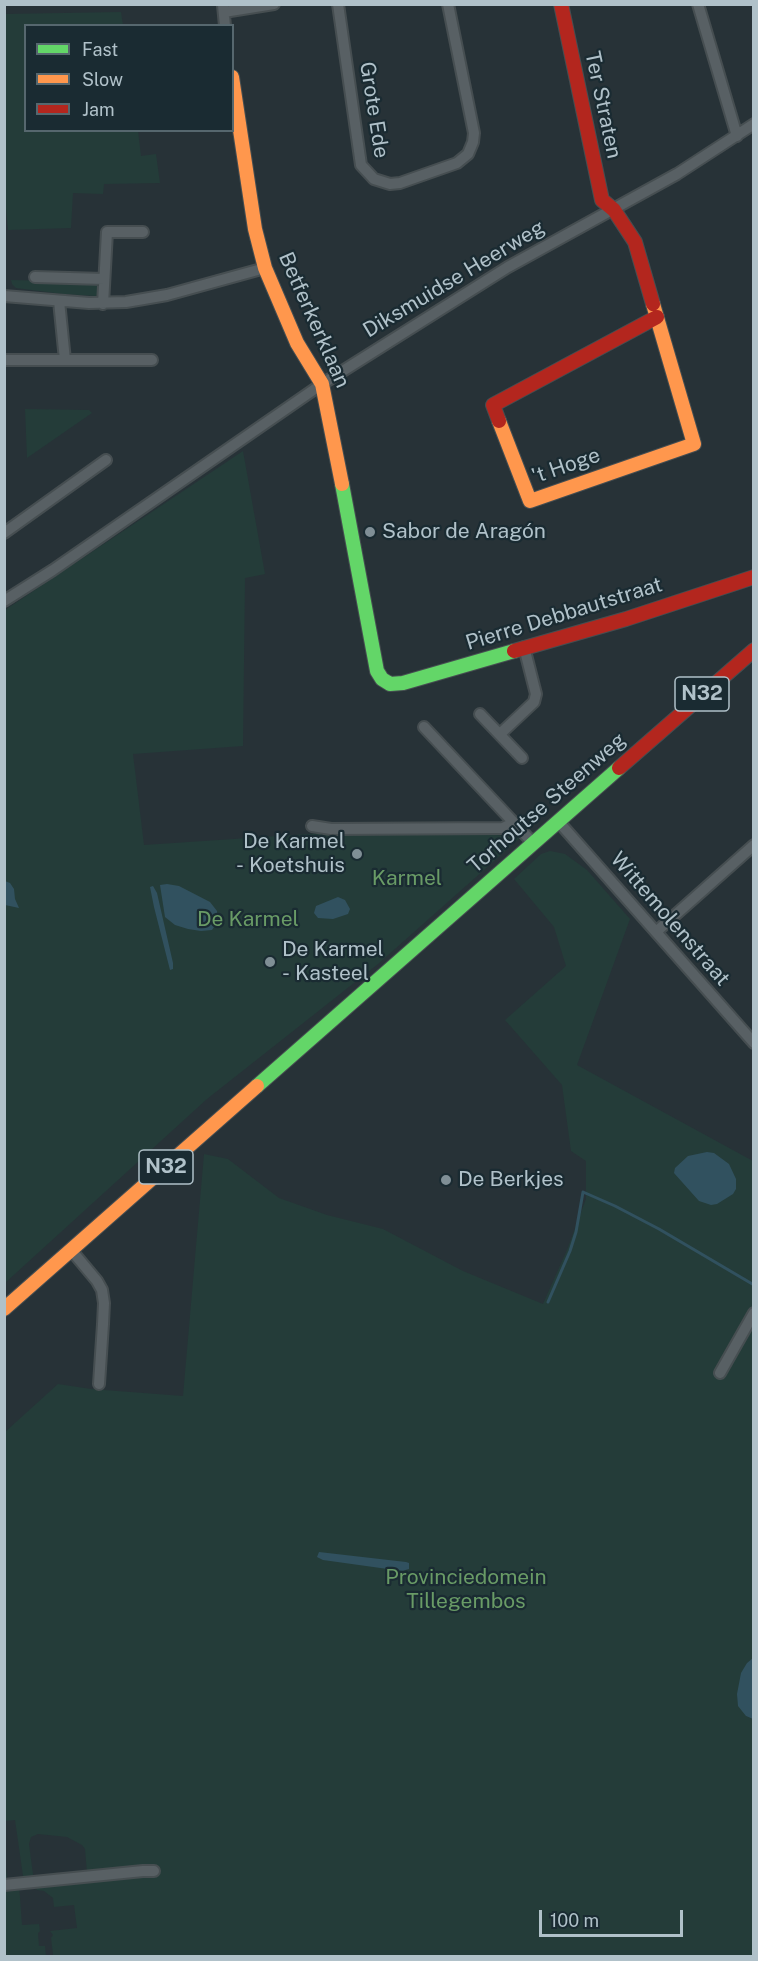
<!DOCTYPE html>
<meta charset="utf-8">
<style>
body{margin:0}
#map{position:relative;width:758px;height:1961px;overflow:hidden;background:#273237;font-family:"Public Sans",sans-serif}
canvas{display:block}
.frame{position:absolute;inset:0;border:6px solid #b0c1c9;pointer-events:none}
.legend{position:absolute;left:24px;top:24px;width:210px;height:108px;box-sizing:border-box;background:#1a2b32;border:2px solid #56676e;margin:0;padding:8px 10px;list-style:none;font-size:18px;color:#b0c1c9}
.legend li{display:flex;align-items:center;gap:12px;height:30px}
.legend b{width:30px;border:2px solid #56676e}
.scale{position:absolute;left:539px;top:1910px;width:144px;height:27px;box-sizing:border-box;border:3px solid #b0c1c9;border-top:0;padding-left:8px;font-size:18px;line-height:21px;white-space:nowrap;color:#b0c1c9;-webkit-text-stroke:4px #1a2b32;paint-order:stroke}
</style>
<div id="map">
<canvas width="758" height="1961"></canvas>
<div class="frame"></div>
<ul class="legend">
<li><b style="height:8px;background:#63d668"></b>Fast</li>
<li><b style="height:8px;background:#ff974d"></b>Slow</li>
<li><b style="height:8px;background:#b3261e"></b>Jam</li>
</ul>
<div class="scale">100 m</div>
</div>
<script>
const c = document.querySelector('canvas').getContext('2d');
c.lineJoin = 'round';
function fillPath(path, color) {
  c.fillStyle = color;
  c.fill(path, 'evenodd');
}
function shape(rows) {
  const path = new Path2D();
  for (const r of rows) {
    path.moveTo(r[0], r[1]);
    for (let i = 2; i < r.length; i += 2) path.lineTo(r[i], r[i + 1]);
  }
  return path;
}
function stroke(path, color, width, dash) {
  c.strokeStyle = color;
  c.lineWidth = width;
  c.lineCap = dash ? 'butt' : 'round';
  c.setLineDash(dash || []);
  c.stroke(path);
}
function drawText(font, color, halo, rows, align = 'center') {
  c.font = font + ' "Public Sans",sans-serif';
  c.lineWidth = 4.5;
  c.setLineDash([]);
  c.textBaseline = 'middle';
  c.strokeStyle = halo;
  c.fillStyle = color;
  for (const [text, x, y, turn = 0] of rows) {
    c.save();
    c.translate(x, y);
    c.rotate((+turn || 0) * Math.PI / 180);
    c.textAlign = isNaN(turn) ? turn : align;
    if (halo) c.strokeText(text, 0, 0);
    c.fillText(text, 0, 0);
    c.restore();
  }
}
const green = shape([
 [121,12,123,25,26,26,26,130,138,131,141,156,156,154,160,183,104,184,103,194,73,193,71,228,8,230,4,189,5,14],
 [11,280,92,282,98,285,100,288,96,296,63,294,16,288,12,284],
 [25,409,89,410,92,413,27,458],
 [243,451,265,574,245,578,243,746,133,754,144,845,338,832,497,835,520,838,378,964,207,1099,5,1283,5,610],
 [550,851,565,854,587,870,630,919,577,1065,753,1161,754,1658,747,1663,746,1716,753,1719,753,1956,5,1956,5,1861,8,1884,19,1884,22,1925,39,1924,40,1931,38,1933,39,1946,45,1946,46,1956,53,1955,51,1938,53,1935,50,1931,77,1928,74,1905,54,1907,53,1898,44,1891,37,1890,35,1887,87,1873,85,1849,82,1845,67,1837,38,1834,31,1837,29,1844,34,1882,24,1883,15,1820,5,1821,5,1432,58,1384,91,1389,183,1396,204,1154,228,1159,279,1198,327,1215,383,1229,463,1271,543,1304,567,1250,586,1199,586,1161,571,1151,562,1085,505,1020,566,966,554,927,514,879,541,854]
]);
const water = shape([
 [5,881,10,883,14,889,15,899,19,908,5,905],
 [167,884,179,886,210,902,217,911,218,921,212,930,201,931,188,929,175,925,165,917,160,885],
 [153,886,157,893,173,963,173,969,170,970,154,907,150,887],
 [338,897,345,900,350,909,348,914,333,919,318,918,314,913,316,906],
 [707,1152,714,1153,729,1164,736,1179,736,1189,733,1194,717,1204,711,1205,699,1201,674,1173,675,1168,688,1156],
 [319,1552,406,1562,409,1563,409,1569,402,1571,323,1560,317,1557],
 [753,1658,754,1719,753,1719,746,1716,738,1706,737,1694,741,1673,747,1663]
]);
const stream = shape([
 [548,1302,570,1251,576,1232,583,1192,615,1206,659,1229,754,1285]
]);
const street = shape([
 [338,4,361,165,374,179,390,184,400,183,457,163,468,154,473,142,474,133,448,4],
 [698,4,737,136],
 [223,5,225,26],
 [224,12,274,4],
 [35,277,104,279],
 [4,296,89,303,126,302,167,295,265,268],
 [59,301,65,360],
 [103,304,107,232,143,232],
 [4,360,152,360],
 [4,533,106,460],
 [4,601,53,570,322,384,508,267,677,174,754,124],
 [480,714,522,758],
 [424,727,533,843],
 [500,734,534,702,536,694,524,647],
 [558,821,754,1043],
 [312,826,331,829,503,828,513,823],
 [656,932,754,845],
 [72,1251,97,1281,102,1290,104,1303,103,1324,99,1384],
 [720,1373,754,1313],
 [4,1885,143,1871,154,1871]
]);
const fast = shape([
 [342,484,377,671,382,679,390,684,403,683,514,651],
 [257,1086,619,768]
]);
const slow = shape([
 [232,77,255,229,265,268,297,343,322,384,342,484],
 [499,421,530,501,694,444,653,304],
 [4,1309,257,1086]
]);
const jam = shape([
 [561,4,602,200,614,210,635,242,653,304],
 [499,421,493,405,657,317],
 [514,651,626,619,754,577],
 [619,768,754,650]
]);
const markers = [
 [370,532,6,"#808f96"],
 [357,854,6,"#808f96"],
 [270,962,6,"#808f96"],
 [446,1180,6,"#808f96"]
];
const shields = [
 [702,694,54],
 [166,1167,54]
];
const shieldNames = [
 ["N32",702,694],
 ["N32",166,1167]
];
const streetNames = [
 ["Ter Straten",603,105,78],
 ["Grote Ede",374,110,81],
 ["Diksmuidse Heerweg",454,279,-31],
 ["Betferkerklaan",314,320,66],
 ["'t Hoge",566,466,-19],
 ["Pierre Debbautstraat",564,614,-17],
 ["Torhoutse Steenweg",547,803,-41],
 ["Wittemolenstraat",670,919,49]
];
const poiNames = [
 ["Sabor de Aragón",382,532],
 ["De Karmel",345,842,"right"],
 ["- Koetshuis",345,866,"right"],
 ["De Karmel",282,950],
 ["- Kasteel",282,974],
 ["De Berkjes",458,1180]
];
const parkNames = [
 ["Karmel",407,879],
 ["De Karmel",248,920],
 ["Provinciedomein",466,1578],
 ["Tillegembos",466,1602]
];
fillPath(green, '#243c39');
fillPath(water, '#31515f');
stroke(stream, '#31515f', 3);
stroke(street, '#464e51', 14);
stroke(fast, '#464e51', 16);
stroke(slow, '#464e51', 16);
stroke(jam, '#464e51', 16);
stroke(street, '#586064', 10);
stroke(fast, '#63d668', 14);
stroke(slow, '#ff974d', 14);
stroke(jam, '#b3261e', 14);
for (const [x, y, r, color] of markers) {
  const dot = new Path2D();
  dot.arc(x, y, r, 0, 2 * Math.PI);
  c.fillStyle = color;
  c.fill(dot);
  stroke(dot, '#1a2b32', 2);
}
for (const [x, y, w] of shields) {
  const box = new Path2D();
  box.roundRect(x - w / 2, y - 17, w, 34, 4.5);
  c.fillStyle = '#1a2b32';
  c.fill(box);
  stroke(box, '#b0c1c9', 1.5);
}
drawText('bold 20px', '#b0c1c9', null, shieldNames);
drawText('21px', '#b0c1c9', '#1a2b32', streetNames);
drawText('21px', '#b0c1c9', '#1a2b32', poiNames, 'left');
drawText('21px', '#699b66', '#1a2b32', parkNames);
</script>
